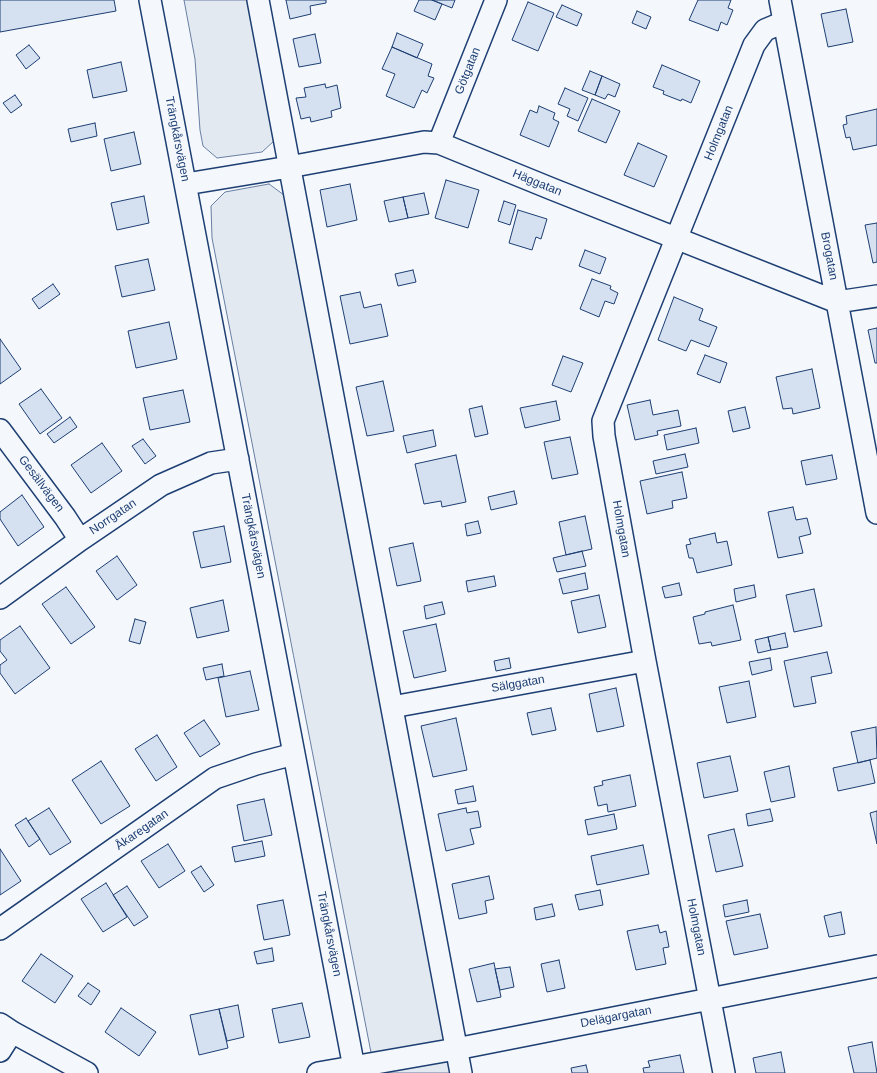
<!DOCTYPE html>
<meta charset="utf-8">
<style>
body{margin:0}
canvas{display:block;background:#f4f7fb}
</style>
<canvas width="877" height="1073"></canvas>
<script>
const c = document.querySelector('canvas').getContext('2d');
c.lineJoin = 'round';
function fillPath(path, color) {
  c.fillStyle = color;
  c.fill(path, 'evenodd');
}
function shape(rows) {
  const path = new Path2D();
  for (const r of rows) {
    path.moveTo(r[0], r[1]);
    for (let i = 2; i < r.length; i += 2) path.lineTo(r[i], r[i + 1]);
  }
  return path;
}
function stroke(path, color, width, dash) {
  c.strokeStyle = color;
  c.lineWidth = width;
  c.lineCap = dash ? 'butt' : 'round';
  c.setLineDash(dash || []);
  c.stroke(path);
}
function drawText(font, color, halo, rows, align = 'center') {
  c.font = font + ' Helvetica,sans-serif';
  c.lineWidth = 4;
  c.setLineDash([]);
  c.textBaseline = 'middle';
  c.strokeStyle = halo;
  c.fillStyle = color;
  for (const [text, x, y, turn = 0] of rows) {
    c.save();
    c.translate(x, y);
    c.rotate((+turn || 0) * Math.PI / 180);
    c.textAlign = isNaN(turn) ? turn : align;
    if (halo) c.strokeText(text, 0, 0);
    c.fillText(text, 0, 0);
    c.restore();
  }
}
const green = shape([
 [184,0,247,0,274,141,262,152,217,158,203,146,200,130,195,59,184,0],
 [269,184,284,195,454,1073,375,1073,212,238,211,206,225,192,269,184]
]);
const building = shape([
 [0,0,114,0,116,11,0,32,0,0],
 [286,0,326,0,326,3,310,6,311,14,290,19,286,0],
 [419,0,432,0,442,4,435,20,414,11,419,0],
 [432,0,455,0,452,8,432,0],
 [698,0,731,0,728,8,733,10,727,25,721,22,718,31,689,20,698,0],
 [528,2,554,13,538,51,512,40,528,2],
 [562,5,582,14,577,26,556,17,562,5],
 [846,9,853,42,828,47,821,14,846,9],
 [637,11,651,17,646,29,632,23,637,11],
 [397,33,423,44,417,58,392,47,397,33],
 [315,34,321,63,299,67,293,39,315,34],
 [29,45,40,58,26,69,16,55,29,45],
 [392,47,432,64,428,76,434,78,427,93,422,90,414,108,386,96,395,74,382,69,392,47],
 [121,62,127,91,93,98,87,70,121,62],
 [662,65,700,81,691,103,682,99,681,101,663,94,664,91,653,87,662,65],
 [590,71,602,76,595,95,582,90,590,71],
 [602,76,620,84,615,97,608,94,605,99,595,95,602,76],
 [325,84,326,88,337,85,341,108,331,111,332,117,311,122,310,117,301,119,296,98,306,97,304,88,325,84],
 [565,88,588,98,578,121,567,116,570,109,558,104,565,88],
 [15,95,22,105,11,113,3,103,15,95],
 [592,99,620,111,606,143,578,131,592,99],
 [539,106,555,113,553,119,559,122,549,147,520,135,530,110,537,113,539,106],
 [877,109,877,145,853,150,850,137,846,138,843,125,847,124,846,116,877,109],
 [95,123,97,136,71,142,68,129,95,123],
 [134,132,141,164,111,171,104,139,134,132],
 [638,143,667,156,654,187,624,175,638,143],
 [446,180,479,190,468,228,435,218,446,180],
 [350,184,357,220,327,227,320,190,350,184],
 [424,193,429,214,408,218,403,197,424,193],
 [144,196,149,223,117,230,111,203,144,196],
 [403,197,408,218,389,222,384,201,403,197],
 [504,201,516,205,510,225,498,221,504,201],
 [518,210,547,219,541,239,536,237,532,250,509,243,518,210],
 [877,223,877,262,873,263,865,225,877,223],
 [585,250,606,258,600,274,579,266,585,250],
 [148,259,155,290,122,297,115,266,148,259],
 [413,270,416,282,398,286,395,274,413,270],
 [592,279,611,286,610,289,618,293,614,304,605,301,599,317,580,309,592,279],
 [53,284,60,294,39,309,32,299,53,284],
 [360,292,364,308,381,304,388,336,350,344,340,296,360,292],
 [674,297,703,309,699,320,717,327,709,347,691,340,686,351,658,340,674,297],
 [169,322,177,359,136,368,128,331,169,322],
 [877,328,877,363,875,363,868,330,877,328],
 [0,339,21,369,0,384,0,339],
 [705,355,727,363,720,383,697,374,705,355],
 [563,356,583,363,571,392,552,385,563,356],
 [812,369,820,408,793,414,792,408,783,409,776,377,812,369],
 [383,381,394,431,367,436,356,387,383,381],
 [41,389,62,418,40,434,19,404,41,389],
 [183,390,190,422,150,430,143,398,183,390],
 [650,400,653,415,678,410,681,426,657,431,658,435,635,440,627,405,650,400],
 [556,401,560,420,525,428,520,408,556,401],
 [482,406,488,434,475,437,469,409,482,406],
 [745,407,750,428,733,432,728,411,745,407],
 [70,417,77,427,54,443,47,434,70,417],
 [696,428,699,443,667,450,664,435,696,428],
 [433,430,436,446,407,453,403,436,433,430],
 [570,437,578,474,552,479,544,442,570,437],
 [143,439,156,456,145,464,132,446,143,439],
 [102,443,122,471,91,493,71,465,102,443],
 [685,454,688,467,656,474,653,461,685,454],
 [456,455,466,502,442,507,441,501,424,504,415,464,456,455],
 [832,455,837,479,806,485,801,461,832,455],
 [682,472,687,498,672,501,673,508,647,514,640,481,682,472],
 [514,491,517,504,491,510,488,497,514,491],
 [22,495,44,527,18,546,0,519,0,512,22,495],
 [793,507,796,520,807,518,811,534,799,537,803,553,778,558,768,512,793,507],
 [585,516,592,549,566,555,559,522,585,516],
 [478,521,481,533,467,536,465,524,478,521],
 [224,526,231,562,201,568,193,532,224,526],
 [715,533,717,543,727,541,732,565,697,573,693,558,689,558,686,545,691,544,689,539,715,533],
 [413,543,421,581,397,586,389,548,413,543],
 [582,551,586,566,557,572,553,558,582,551],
 [117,556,137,585,117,600,96,571,117,556],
 [585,573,588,589,563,594,559,579,585,573],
 [494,576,496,586,468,592,466,581,494,576],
 [679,583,682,595,665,598,662,587,679,583],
 [754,585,756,597,736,602,734,589,754,585],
 [66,587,95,627,71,644,42,604,66,587],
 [814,589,822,626,794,632,786,595,814,589],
 [599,595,606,627,578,633,571,601,599,595],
 [223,600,229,631,197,638,190,608,223,600],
 [442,602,445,614,426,619,424,606,442,602],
 [733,605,741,640,712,646,711,642,699,644,693,617,705,614,705,612,733,605],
 [135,619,146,622,140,644,129,641,135,619],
 [436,624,446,671,414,678,403,631,436,624],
 [20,626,50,668,15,694,0,673,0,665,7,660,0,651,0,640,20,626],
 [785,633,788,647,771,650,768,637,785,633],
 [768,637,771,650,758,653,755,640,768,637],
 [827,652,832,673,811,677,816,703,794,707,784,661,827,652],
 [509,658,511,668,496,671,494,661,509,658],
 [770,658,772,670,752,675,749,662,770,658],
 [222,664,224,676,206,680,203,668,222,664],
 [250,671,259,710,226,717,218,678,250,671],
 [749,681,756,717,727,723,719,687,749,681],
 [616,688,624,726,597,732,589,694,616,688],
 [551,708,556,730,532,735,527,713,551,708],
 [456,718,467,770,433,777,421,726,456,718],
 [204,720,220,744,200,757,184,733,204,720],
 [876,727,877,758,858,763,851,732,876,727],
 [157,735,177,767,156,781,135,749,157,735],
 [730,756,738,791,704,798,697,763,730,756],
 [870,760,875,783,838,791,833,768,870,760],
 [101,761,130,806,101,824,72,780,101,761],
 [789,766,795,797,771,802,764,772,789,766],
 [630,775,636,806,608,812,607,804,598,806,594,787,603,785,602,781,630,775],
 [473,786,476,801,458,804,455,790,473,786],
 [264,799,272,835,244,841,237,805,264,799],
 [49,808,71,842,50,855,28,821,49,808],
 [466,808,467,813,478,811,481,827,470,829,474,844,446,851,438,814,466,808],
 [770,809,773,821,748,826,746,814,770,809],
 [877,811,877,844,870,813,877,811],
 [614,814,617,829,588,835,585,820,614,814],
 [26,818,40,839,29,847,15,825,26,818],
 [734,829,743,866,716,872,708,835,734,829],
 [262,841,265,856,235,862,232,847,262,841],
 [168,844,185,871,159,888,141,861,168,844],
 [643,845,649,874,597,885,591,856,643,845],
 [0,849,21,881,0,895,0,849],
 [201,866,214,885,204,892,191,872,201,866],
 [489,876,494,899,485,901,487,913,459,919,452,884,489,876],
 [106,883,127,917,103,932,81,899,106,883],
 [127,886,148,917,134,926,113,895,127,886],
 [600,890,603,905,579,910,575,895,600,890],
 [283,900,290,935,264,940,257,905,283,900],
 [747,900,749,912,725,917,723,905,747,900],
 [552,904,555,916,536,920,534,908,552,904],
 [841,912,845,934,829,937,824,916,841,912],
 [760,914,768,948,734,955,726,921,760,914],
 [658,925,660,933,666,931,669,947,663,948,666,964,636,970,627,931,658,925],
 [272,948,274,961,257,964,254,952,272,948],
 [41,954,73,976,55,1003,22,981,41,954],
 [559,960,565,988,547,992,541,964,559,960],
 [494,963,501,997,477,1002,469,969,494,963],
 [510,967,514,987,500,990,495,969,510,967],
 [88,983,100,991,91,1005,78,996,88,983],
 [302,1003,310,1037,279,1043,272,1009,302,1003],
 [238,1005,244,1037,227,1041,219,1009,238,1005],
 [121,1008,156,1032,139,1056,105,1032,121,1008],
 [219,1009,228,1048,199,1055,190,1015,219,1009],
 [872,1042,877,1073,854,1073,848,1047,872,1042],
 [781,1052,785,1073,756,1073,753,1058,781,1052],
 [680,1055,684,1073,644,1073,643,1068,650,1067,648,1061,680,1055],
 [586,1065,588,1073,572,1073,571,1068,586,1065]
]);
const minor = shape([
 [150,0,355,1073],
 [258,0,461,1073],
 [780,0,877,513],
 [439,143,496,0],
 [186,184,289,167,424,142,439,143,552,189,837,302,877,296],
 [0,430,65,517,80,540],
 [0,598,80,540,161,485,211,463,238,459],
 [392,707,645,661],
 [0,929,215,778,256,764,294,754],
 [0,1024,12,1032,87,1073],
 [0,1051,12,1032],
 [318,1073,456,1049,877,966],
 [724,1073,645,661,604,436,603,421,754,45,765,30,784,22]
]);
const streetNames = [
 ["Götgatan",468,71,-68],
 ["Holmgatan",719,133,-68],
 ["Trängkårsvägen",177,139,79],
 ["Häggatan",537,183,22],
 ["Brogatan",829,256,79],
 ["Gesällvägen",41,484,53],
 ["Norrgatan",113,517,-34],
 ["Holmgatan",621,529,80],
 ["Trängkårsvägen",253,536,79],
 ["Sälggatan",518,684,-10],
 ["Åkaregatan",142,830,-35],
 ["Holmgatan",696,927,79],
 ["Trängkårsvägen",329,934,79],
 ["Delägargatan",616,1017,-11]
];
fillPath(green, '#e3e9f0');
stroke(green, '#687fa3', 1);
fillPath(building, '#d5e0f0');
stroke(building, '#1d3f73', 1);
stroke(minor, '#1d3f73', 24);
stroke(minor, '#f4f7fb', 21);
drawText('12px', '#1d3f73', '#f4f7fb', streetNames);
</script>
